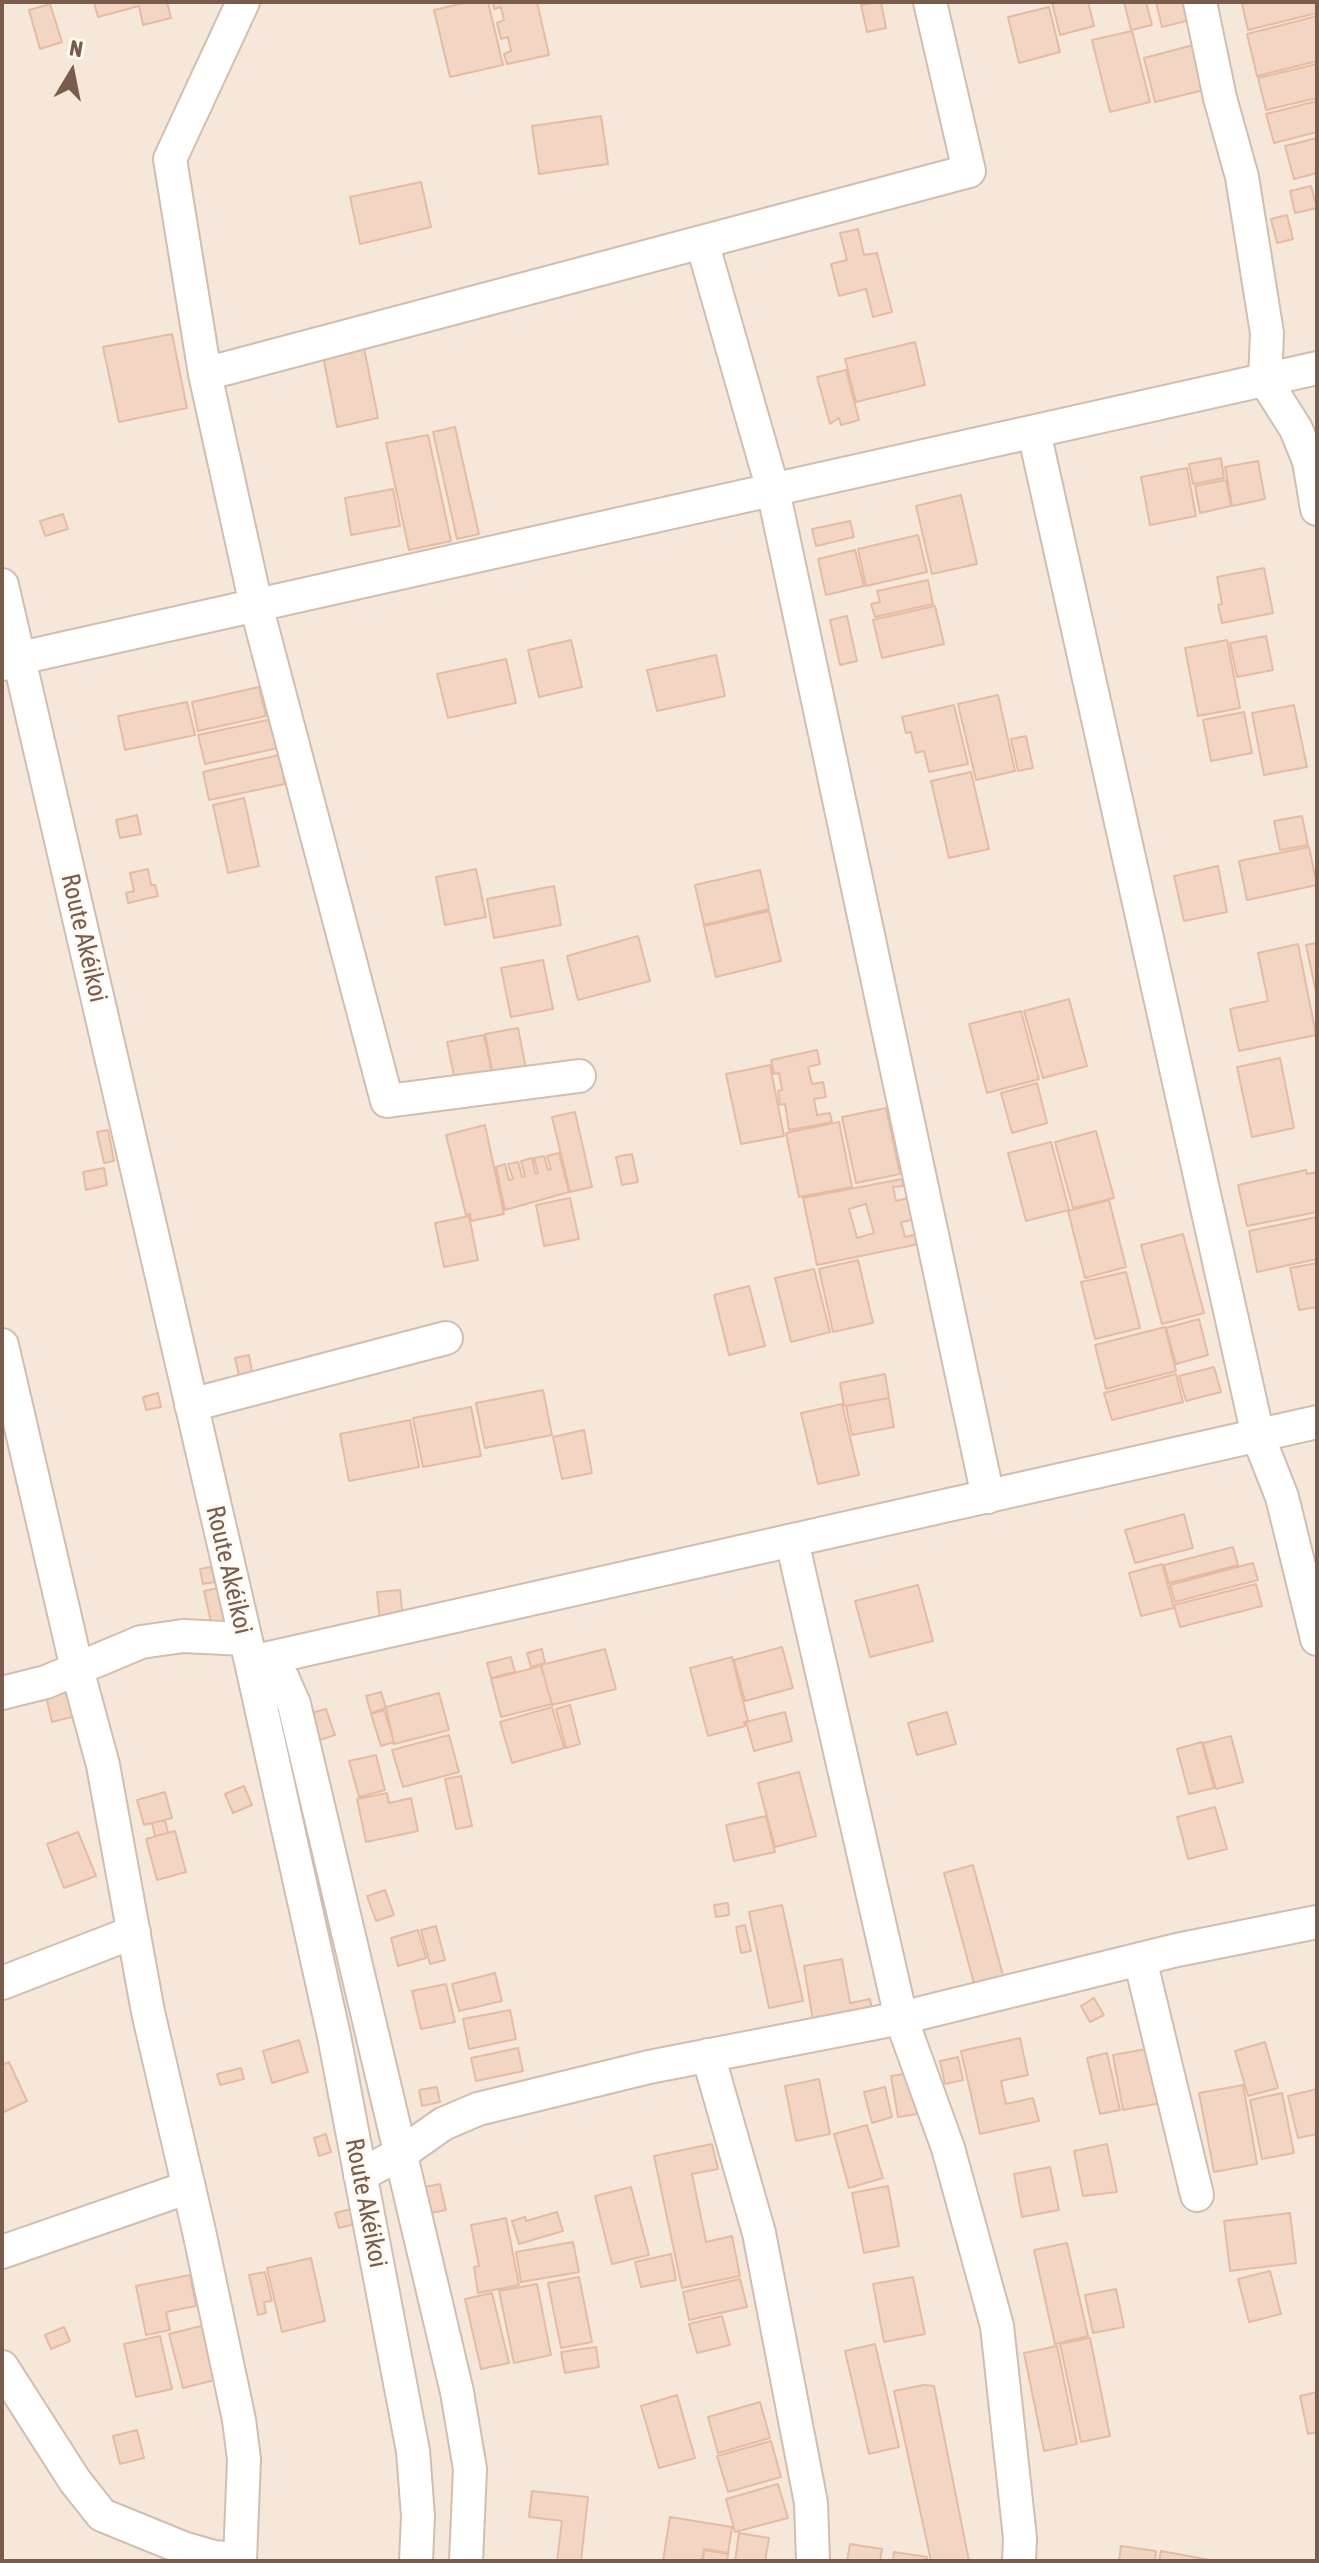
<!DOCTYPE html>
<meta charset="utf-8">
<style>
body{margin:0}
#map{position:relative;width:1319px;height:2563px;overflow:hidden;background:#fdf6ec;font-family:"Asap Condensed",sans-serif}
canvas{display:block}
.frame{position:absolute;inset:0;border:4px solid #7a5c4d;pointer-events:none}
.north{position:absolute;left:32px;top:32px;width:80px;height:80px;-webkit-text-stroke:6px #fffaf3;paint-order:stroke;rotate:10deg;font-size:22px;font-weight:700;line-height:32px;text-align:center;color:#7a5c4d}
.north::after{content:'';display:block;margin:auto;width:28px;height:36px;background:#7a5c4d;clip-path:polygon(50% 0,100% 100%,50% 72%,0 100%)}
</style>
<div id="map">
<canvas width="1319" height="2563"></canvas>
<div class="frame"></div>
<div class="north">N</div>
</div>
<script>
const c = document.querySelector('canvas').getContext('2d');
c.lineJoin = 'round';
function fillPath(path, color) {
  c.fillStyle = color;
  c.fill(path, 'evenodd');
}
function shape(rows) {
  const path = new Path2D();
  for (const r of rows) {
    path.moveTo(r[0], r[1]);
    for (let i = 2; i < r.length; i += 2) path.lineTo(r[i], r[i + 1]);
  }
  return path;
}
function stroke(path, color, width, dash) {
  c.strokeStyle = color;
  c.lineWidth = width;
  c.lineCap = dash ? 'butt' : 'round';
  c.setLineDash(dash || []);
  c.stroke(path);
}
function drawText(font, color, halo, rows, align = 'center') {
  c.font = font + ' "Asap Condensed",sans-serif';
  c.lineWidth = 6;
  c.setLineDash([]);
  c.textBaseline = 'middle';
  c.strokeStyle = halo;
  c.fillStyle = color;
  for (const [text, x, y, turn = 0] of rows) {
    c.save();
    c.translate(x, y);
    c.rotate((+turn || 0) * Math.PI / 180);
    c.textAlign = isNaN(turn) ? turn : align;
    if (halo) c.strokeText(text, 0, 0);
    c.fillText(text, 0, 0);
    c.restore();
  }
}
const residential = shape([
 [2,2,1317,2,1317,2561,2,2561]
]);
const building = shape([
 [94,2,167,2,171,18,143,25,139,6,98,17,94,2],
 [468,2,488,2,503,65,450,77,434,10,468,2],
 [493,2,537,2,549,55,507,64,504,54,511,51,508,37,501,39,497,23,504,20,501,7,494,9,493,2],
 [881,2,886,28,867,32,861,5,881,2],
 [1052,2,1088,2,1094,26,1060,35,1052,2],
 [1124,2,1146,2,1152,25,1131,30,1124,2],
 [1156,2,1194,2,1198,18,1162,27,1156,2],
 [1252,2,1317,2,1317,13,1248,30,1242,4,1252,2],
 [50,4,62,42,40,49,29,10,50,4],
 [1049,7,1060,52,1019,63,1008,17,1049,7],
 [1317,16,1317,61,1257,76,1247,34,1317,16],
 [1132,31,1150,102,1110,112,1092,40,1132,31],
 [1197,44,1208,89,1155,102,1144,58,1197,44],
 [1317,64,1317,98,1266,110,1258,78,1317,64],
 [1317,101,1317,132,1274,143,1266,114,1317,101],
 [601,116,608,164,539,174,532,126,601,116],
 [1317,138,1317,173,1294,179,1285,146,1317,138],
 [421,182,431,227,360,244,350,197,421,182],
 [1311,186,1317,208,1295,213,1290,191,1311,186],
 [1287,215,1293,239,1277,243,1271,219,1287,215],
 [858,229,864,255,877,253,892,312,873,317,866,289,839,296,831,264,847,260,840,233,858,229],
 [172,334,187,408,119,422,103,347,172,334],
 [915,342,925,385,856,402,845,359,915,342],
 [363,343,378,418,337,427,322,351,363,343],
 [846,370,859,420,841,425,839,418,830,424,817,377,846,370],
 [455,427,479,534,457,539,433,432,455,427],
 [428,435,451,541,409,550,386,443,428,435],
 [1221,458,1224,478,1193,484,1189,464,1221,458],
 [1258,461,1265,499,1232,506,1225,467,1258,461],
 [1187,468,1196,516,1150,525,1141,477,1187,468],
 [1226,480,1231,506,1200,513,1195,486,1226,480],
 [393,489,400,526,351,535,345,498,393,489],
 [961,495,977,564,932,574,916,506,961,495],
 [63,514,68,529,45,536,40,521,63,514],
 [850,521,854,537,816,546,812,529,850,521],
 [918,535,927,572,866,586,858,549,918,535],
 [855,550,864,586,826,595,818,559,855,550],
 [1264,568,1273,613,1222,623,1218,605,1222,604,1217,577,1264,568],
 [928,580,933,604,875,617,871,604,880,602,877,591,928,580],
 [935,606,944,644,882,658,873,620,935,606],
 [847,616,857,661,840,665,830,620,847,616],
 [1266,636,1273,670,1237,677,1230,643,1266,636],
 [571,640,582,687,539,697,528,650,571,640],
 [1227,640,1240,708,1198,716,1185,648,1227,640],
 [716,655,725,696,657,711,647,670,716,655],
 [506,659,516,703,448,718,437,674,506,659],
 [259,687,266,716,198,731,192,702,259,687],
 [998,695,1015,771,976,780,958,704,998,695],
 [187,702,195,735,125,750,118,716,187,702],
 [954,705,968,764,929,772,924,751,916,753,911,732,906,733,902,717,954,705],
 [1294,705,1307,767,1264,775,1252,713,1294,705],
 [1244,712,1252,753,1211,761,1203,720,1244,712],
 [272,719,278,748,205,764,198,735,272,719],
 [1026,736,1033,768,1018,771,1011,739,1026,736],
 [279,755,285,784,209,800,203,772,279,755],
 [971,772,989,849,949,858,931,781,971,772],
 [244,798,259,866,228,873,213,805,244,798],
 [137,815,141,834,120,838,116,820,137,815],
 [1302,816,1308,845,1280,850,1274,821,1302,816],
 [1309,847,1317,885,1247,900,1239,861,1309,847],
 [1218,866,1227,912,1184,921,1174,876,1218,866],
 [148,869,151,885,155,885,158,896,128,903,126,893,134,891,130,873,148,869],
 [476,869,486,917,445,925,436,877,476,869],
 [760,870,769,909,704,925,695,885,760,870],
 [554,886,561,925,494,938,487,899,554,886],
 [769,911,781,961,716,977,704,926,769,911],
 [638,936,650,981,578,1000,567,956,638,936],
 [1317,943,1317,997,1306,945,1317,943],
 [1298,944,1316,1035,1239,1051,1230,1009,1268,1001,1258,953,1298,944],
 [543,960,553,1009,511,1017,501,968,543,960],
 [1069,999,1087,1066,1043,1078,1024,1011,1069,999],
 [1021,1011,1039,1079,987,1093,969,1024,1021,1011],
 [518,1028,526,1069,493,1075,485,1034,518,1028],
 [484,1035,493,1078,456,1085,447,1042,484,1035],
 [817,1050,820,1064,808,1067,812,1084,823,1082,826,1097,814,1099,817,1115,830,1113,832,1122,789,1130,785,1104,780,1105,778,1091,782,1090,779,1073,774,1074,771,1060,817,1050],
 [1280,1058,1294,1128,1252,1137,1237,1067,1280,1058],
 [770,1065,784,1136,741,1144,726,1074,770,1065],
 [1037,1083,1047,1123,1012,1133,1001,1093,1037,1083],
 [886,1108,900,1174,856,1183,842,1117,886,1108],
 [575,1112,592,1187,570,1192,552,1117,575,1112],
 [839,1122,852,1187,799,1197,786,1133,839,1122],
 [485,1125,504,1214,471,1221,470,1214,466,1215,446,1135,485,1125],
 [108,1130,114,1161,104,1163,97,1132,108,1130],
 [1096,1131,1114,1198,1073,1208,1055,1142,1096,1131],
 [1051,1142,1069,1210,1026,1221,1008,1153,1051,1142],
 [559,1153,569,1192,505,1210,496,1167,505,1164,509,1180,513,1179,508,1164,518,1162,522,1177,525,1176,521,1161,532,1158,535,1173,538,1173,534,1158,544,1156,548,1170,551,1169,547,1156,559,1153],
 [632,1154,638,1182,622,1185,616,1157,632,1154],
 [104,1168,107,1185,86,1190,83,1172,104,1168],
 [1306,1170,1307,1174,1317,1172,1317,1212,1247,1226,1238,1185,1306,1170],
 [902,1179,903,1186,893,1187,896,1201,908,1198,912,1220,901,1222,905,1237,917,1234,919,1244,817,1265,803,1198,902,1179],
 [866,1204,874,1233,857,1238,849,1209,866,1204],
 [570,1198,579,1239,544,1246,536,1205,570,1198],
 [1109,1200,1126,1267,1085,1278,1068,1211,1109,1200],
 [469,1216,478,1260,444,1267,435,1223,469,1216],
 [1317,1217,1317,1259,1257,1272,1249,1231,1317,1217],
 [1183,1234,1204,1313,1162,1324,1141,1245,1183,1234],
 [858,1260,873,1323,833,1332,819,1269,858,1260],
 [1317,1263,1317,1307,1299,1310,1290,1268,1317,1263],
 [814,1269,830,1332,791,1342,775,1278,814,1269],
 [1126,1272,1140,1328,1095,1339,1081,1282,1126,1272],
 [749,1286,765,1346,729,1355,714,1295,749,1286],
 [1199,1319,1208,1355,1176,1364,1166,1328,1199,1319],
 [1165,1327,1176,1371,1106,1389,1095,1345,1165,1327],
 [249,1355,252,1372,239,1375,235,1358,249,1355],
 [1214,1367,1221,1392,1186,1401,1179,1376,1214,1367],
 [885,1374,889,1398,844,1406,840,1383,885,1374],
 [1176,1374,1183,1402,1112,1420,1104,1393,1176,1374],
 [543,1390,552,1435,485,1448,476,1403,543,1390],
 [158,1393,161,1407,146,1410,143,1397,158,1393],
 [889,1398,894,1427,852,1435,846,1406,889,1398],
 [842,1404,859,1475,818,1484,801,1413,842,1404],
 [471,1407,481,1456,423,1467,413,1418,471,1407],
 [410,1420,419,1467,349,1481,340,1434,410,1420],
 [584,1430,592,1473,562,1479,553,1437,584,1430],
 [1184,1514,1193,1548,1135,1563,1125,1530,1184,1514],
 [1233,1547,1238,1565,1169,1583,1164,1565,1233,1547],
 [1253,1563,1258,1580,1175,1602,1170,1585,1253,1563],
 [1162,1564,1174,1608,1141,1616,1129,1573,1162,1564],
 [211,1567,215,1582,203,1584,200,1569,211,1567],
 [1256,1584,1262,1606,1180,1627,1174,1605,1256,1584],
 [918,1585,933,1641,870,1657,855,1601,918,1585],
 [218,1588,226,1623,212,1626,204,1591,218,1588],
 [400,1590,403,1619,380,1621,377,1592,400,1590],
 [782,1647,793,1688,745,1701,734,1660,782,1647],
 [542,1649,545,1663,531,1667,527,1653,542,1649],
 [605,1649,616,1689,552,1705,541,1665,605,1649],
 [511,1657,515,1672,491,1678,487,1663,511,1657],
 [732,1657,748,1721,744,1722,745,1726,708,1736,690,1668,732,1657],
 [541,1666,552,1704,501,1717,491,1679,541,1666],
 [78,1689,83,1714,52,1722,46,1696,78,1689],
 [381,1692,386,1708,371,1713,366,1696,381,1692],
 [439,1693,449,1730,394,1744,386,1707,439,1693],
 [570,1705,580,1744,566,1748,556,1709,570,1705],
 [552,1707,564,1748,512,1763,500,1722,552,1707],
 [326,1709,335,1735,320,1740,311,1713,326,1709],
 [384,1710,394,1742,381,1746,371,1714,384,1710],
 [785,1712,792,1741,754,1751,746,1722,785,1712],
 [947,1712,956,1744,917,1755,908,1723,947,1712],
 [449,1735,459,1772,403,1787,392,1750,449,1735],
 [1231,1736,1243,1782,1216,1789,1203,1743,1231,1736],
 [1202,1742,1214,1788,1189,1794,1177,1749,1202,1742],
 [376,1755,385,1790,359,1797,349,1761,376,1755],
 [799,1772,816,1836,775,1847,758,1783,799,1772],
 [461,1776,472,1826,456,1829,445,1779,461,1776],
 [244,1786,252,1805,233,1813,225,1794,244,1786],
 [165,1792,172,1818,144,1825,137,1800,165,1792],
 [387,1793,389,1803,411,1798,418,1831,366,1842,357,1799,387,1793],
 [1215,1807,1227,1849,1188,1859,1177,1817,1215,1807],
 [766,1816,775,1852,734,1861,726,1825,766,1816],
 [165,1820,168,1833,155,1836,152,1823,165,1820],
 [175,1831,186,1872,157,1880,146,1839,175,1831],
 [78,1832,96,1876,64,1888,47,1844,78,1832],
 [973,1865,1007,1990,978,1998,944,1873,973,1865],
 [385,1890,394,1915,376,1921,367,1896,385,1890],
 [728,1903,729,1915,716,1917,714,1905,728,1903],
 [782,1905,803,2001,769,2008,749,1912,782,1905],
 [745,1925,751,1951,741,1953,736,1927,745,1925],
 [436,1926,445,1960,430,1964,421,1930,436,1926],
 [418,1930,426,1958,398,1966,391,1938,418,1930],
 [842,1959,850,2003,870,1999,873,2016,814,2027,804,1966,842,1959],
 [495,1973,502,2001,459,2011,452,1984,495,1973],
 [446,1984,455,2022,421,2029,412,1991,446,1984],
 [1094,1998,1104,2015,1090,2022,1081,2006,1094,1998],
 [510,2010,516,2039,469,2049,463,2019,510,2010],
 [1020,2038,1028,2075,1001,2081,1006,2104,1033,2098,1039,2121,980,2134,961,2051,1020,2038],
 [299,2040,308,2072,272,2083,263,2051,299,2040],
 [1265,2042,1278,2088,1248,2096,1235,2051,1265,2042],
 [518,2048,523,2071,476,2081,471,2058,518,2048],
 [1152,2048,1161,2103,1123,2110,1113,2055,1152,2048],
 [1107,2053,1120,2110,1100,2114,1087,2058,1107,2053],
 [958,2057,963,2080,945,2084,940,2061,958,2057],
 [9,2062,27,2101,2,2113,2,2065,9,2062],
 [241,2068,244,2079,220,2085,217,2074,241,2068],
 [910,2073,917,2114,898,2117,891,2076,910,2073],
 [819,2079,830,2134,796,2141,785,2086,819,2079],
 [1243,2085,1257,2164,1214,2172,1199,2093,1243,2085],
 [437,2087,440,2102,422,2106,419,2090,437,2087],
 [885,2087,892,2117,872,2123,864,2092,885,2087],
 [1317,2089,1317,2134,1298,2138,1288,2096,1317,2089],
 [1282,2093,1294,2153,1262,2159,1250,2100,1282,2093],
 [867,2125,883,2178,849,2188,834,2134,867,2125],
 [326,2134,331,2152,319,2156,314,2138,326,2134],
 [712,2144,718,2169,692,2174,706,2242,732,2236,740,2276,682,2288,654,2156,712,2144],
 [1107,2144,1117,2192,1083,2196,1074,2151,1107,2144],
 [1050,2167,1059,2210,1022,2217,1014,2174,1050,2167],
 [440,2184,446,2210,431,2213,425,2187,440,2184],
 [888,2186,899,2246,864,2253,852,2193,888,2186],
 [631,2187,649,2255,612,2264,595,2196,631,2187],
 [351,2209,355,2224,339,2228,335,2213,351,2209],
 [557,2212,563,2231,519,2244,512,2221,525,2217,526,2221,557,2212],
 [1290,2213,1296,2263,1230,2271,1224,2221,1290,2213],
 [506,2218,519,2285,478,2293,474,2267,479,2266,471,2225,506,2218],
 [573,2242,579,2272,521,2282,516,2252,573,2242],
 [1067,2243,1088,2336,1055,2344,1034,2250,1067,2243],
 [671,2254,676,2280,641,2287,635,2262,671,2254],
 [311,2258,325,2321,282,2332,267,2268,311,2258],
 [1270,2271,1281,2314,1249,2322,1238,2279,1270,2271],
 [265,2272,272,2301,264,2302,266,2313,258,2315,249,2275,265,2272],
 [190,2275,196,2306,166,2312,170,2330,146,2335,136,2286,190,2275],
 [579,2277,592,2342,561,2348,548,2283,579,2277],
 [913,2277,925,2334,884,2342,873,2284,913,2277],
 [740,2279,747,2307,689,2320,683,2292,740,2279],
 [537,2284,551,2355,514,2363,499,2291,537,2284],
 [1116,2289,1124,2327,1093,2333,1085,2295,1116,2289],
 [492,2293,509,2363,481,2369,465,2299,492,2293],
 [722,2316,730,2345,697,2353,689,2324,722,2316],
 [205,2325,219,2379,183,2388,169,2334,205,2325],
 [64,2327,70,2341,51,2349,45,2335,64,2327],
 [160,2336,172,2389,136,2397,124,2344,160,2336],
 [1090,2338,1110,2436,1081,2442,1060,2344,1090,2338],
 [875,2344,899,2447,869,2454,845,2351,875,2344],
 [1057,2346,1077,2444,1044,2451,1024,2353,1057,2346],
 [596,2347,599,2367,565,2373,561,2352,596,2347],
 [924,2385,934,2386,969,2561,931,2561,894,2391,924,2385],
 [1317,2392,1317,2432,1308,2434,1300,2396,1317,2392],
 [677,2395,695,2458,659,2468,641,2406,677,2395],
 [760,2402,770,2438,718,2453,708,2417,760,2402],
 [137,2430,144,2458,120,2464,113,2436,137,2430],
 [771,2441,781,2477,728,2492,717,2456,771,2441],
 [778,2484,788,2518,735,2532,726,2499,778,2484],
 [532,2491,588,2497,581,2561,557,2561,562,2521,529,2517,532,2491],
 [670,2517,732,2527,728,2553,704,2549,702,2561,663,2561,670,2517],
 [739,2533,769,2538,765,2561,735,2561,739,2533],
 [850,2544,882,2549,880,2561,847,2561,850,2544],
 [1121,2546,1156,2551,1155,2561,1119,2561,1121,2546],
 [704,2550,728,2554,727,2561,703,2561,704,2550],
 [1161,2551,1210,2560,1210,2561,1159,2561,1161,2551],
 [894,2552,927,2557,926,2561,893,2561,894,2552]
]);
const minor = shape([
 [243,2,170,159,205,374,256,605,387,1101,579,1076],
 [1200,2,1220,98,1242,177,1267,333,1265,380,1296,429,1309,461,1317,509],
 [702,242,773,490,988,1497],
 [205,374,969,171,930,2],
 [1034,432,1258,1436,1282,1497,1317,1639],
 [2,585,251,1662,334,2036,413,2451,418,2516,416,2561],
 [2,664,20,658,1317,368],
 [2,1345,77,1669,103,1765,148,2012,199,2231,239,2420,244,2459,240,2561],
 [191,1405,446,1338],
 [792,1541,901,2018,948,2148,997,2326,1020,2538,1019,2561],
 [269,1658,283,1679,294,1704,457,2392,470,2469,466,2561],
 [251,1662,1317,1422],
 [2,1693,46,1682,141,1642,183,1636,245,1639],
 [1140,1959,1197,2195],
 [2,1983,134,1932],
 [708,2055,759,2233,811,2503,813,2561],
 [360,2175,402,2153,443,2124,478,2109,649,2067,901,2018,1177,1950,1317,1922],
 [2,2252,189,2187],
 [2,2367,75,2481,102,2515,183,2548,214,2557,240,2560]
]);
const streetNames = [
 ["Route Akéikoi",84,938,77],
 ["Route Akéikoi",229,1570,77],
 ["Route Akéikoi",366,2203,79]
];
fillPath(residential, '#f5e8da');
fillPath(building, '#f3d5c3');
stroke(building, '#e6bba3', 2);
stroke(minor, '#d1beb0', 36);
stroke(minor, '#fff', 32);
drawText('26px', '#7a5c4d', '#fffaf3', streetNames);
</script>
